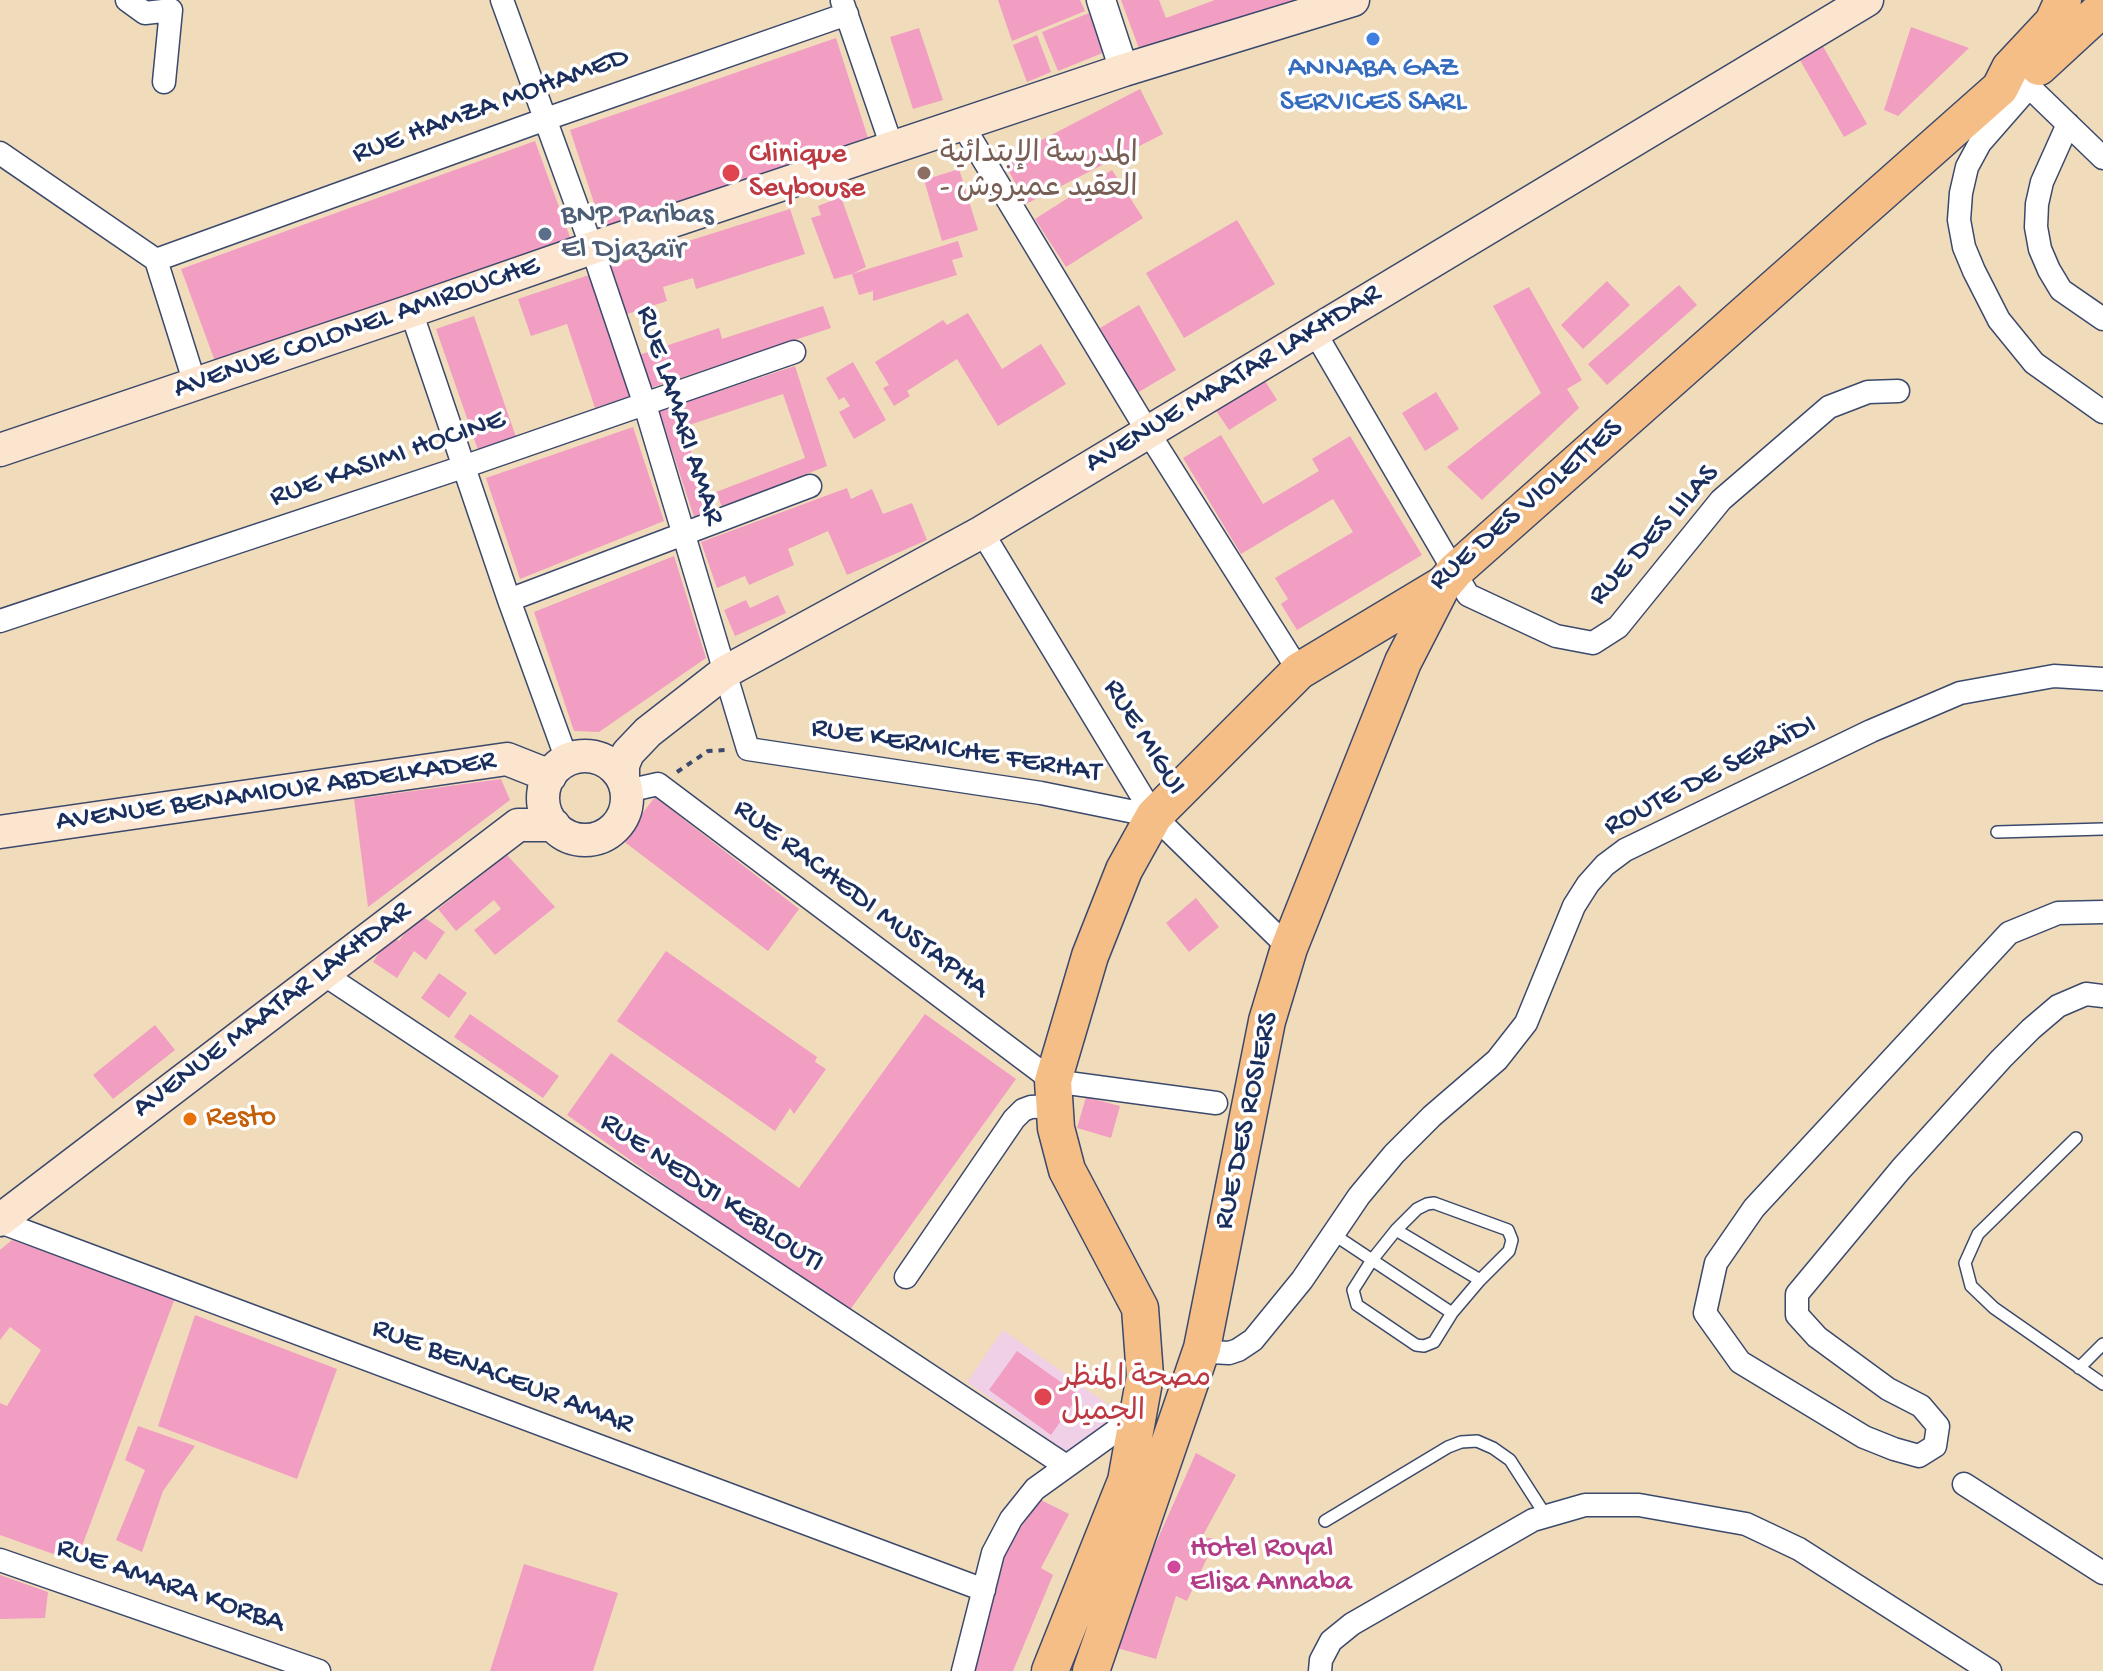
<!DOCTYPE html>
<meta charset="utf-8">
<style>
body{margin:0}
canvas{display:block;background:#f0dcba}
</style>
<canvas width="2103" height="1671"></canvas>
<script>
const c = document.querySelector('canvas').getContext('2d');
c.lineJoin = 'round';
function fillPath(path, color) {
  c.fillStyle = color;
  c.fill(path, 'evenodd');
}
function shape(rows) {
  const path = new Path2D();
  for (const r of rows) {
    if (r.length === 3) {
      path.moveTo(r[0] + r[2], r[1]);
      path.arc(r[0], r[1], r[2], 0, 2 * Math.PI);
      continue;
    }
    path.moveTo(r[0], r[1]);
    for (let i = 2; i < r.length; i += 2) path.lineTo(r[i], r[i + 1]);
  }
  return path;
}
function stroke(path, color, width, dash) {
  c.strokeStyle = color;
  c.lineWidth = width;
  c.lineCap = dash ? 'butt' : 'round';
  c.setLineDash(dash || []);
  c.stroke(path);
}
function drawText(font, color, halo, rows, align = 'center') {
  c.font = font + ' "Gochi Hand","Playpen Sans Arabic",sans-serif';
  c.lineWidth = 7;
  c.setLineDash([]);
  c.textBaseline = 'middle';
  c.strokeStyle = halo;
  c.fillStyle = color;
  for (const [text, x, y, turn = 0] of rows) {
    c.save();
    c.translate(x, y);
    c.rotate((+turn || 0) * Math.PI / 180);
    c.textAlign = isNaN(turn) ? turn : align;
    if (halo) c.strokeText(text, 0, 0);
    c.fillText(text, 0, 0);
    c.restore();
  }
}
const built = shape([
 [1003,1330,1120,1413,1068,1453,967,1382]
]);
const building = shape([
 [998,0,1080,0,1085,11,1012,41],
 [1121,0,1159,0,1166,18,1215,0,1328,0,1141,54],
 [1089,13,1105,52,1058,71,1042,32],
 [1911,27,1969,48,1898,116,1884,110],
 [919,28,943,100,913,109,890,37],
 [1037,35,1051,72,1027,82,1013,45],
 [836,38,868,138,602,227,570,130],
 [1820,41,1867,124,1844,137,1797,55],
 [1140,89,1163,134,1026,204,1003,160],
 [535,141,571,240,216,364,181,269],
 [959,169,978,230,942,241,924,180],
 [1112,170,1143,218,1066,267,1035,219],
 [841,197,866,267,852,274,834,279,811,218,821,215,818,206],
 [790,209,805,254,696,289,693,278,663,287,667,301,624,315,609,266],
 [1237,220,1275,284,1184,338,1146,273],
 [958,241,963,257,952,260,957,275,873,301,873,291,859,295,852,274],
 [589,275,630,396,595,408,567,324,531,336,518,299],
 [1607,281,1630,305,1583,349,1561,325],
 [1679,285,1697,305,1607,385,1588,364],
 [1529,287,1582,380,1567,389,1579,408,1482,500,1447,467,1541,393,1493,306],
 [1139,305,1176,370,1137,393,1100,328],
 [823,306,831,328,650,388,639,355,719,328,722,339],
 [968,313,1002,369,1041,344,1066,384,998,426,957,359,907,391,910,396,894,406,883,388,889,385,875,362,943,320,947,325],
 [474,316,516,437,478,450,436,329],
 [853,362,886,420,854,439,839,412,850,406,844,397,839,400,826,378],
 [795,366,827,466,722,507,716,492,805,458,783,394,683,427,711,511,694,517,659,411],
 [1262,376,1277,400,1229,430,1213,406],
 [1436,392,1459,429,1425,451,1402,413],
 [633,427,664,521,520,579,486,478],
 [1221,435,1263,504,1319,471,1312,459,1350,436,1422,555,1297,630,1281,604,1288,599,1275,578,1353,532,1333,499,1241,554,1183,458],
 [847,488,851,499,872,489,883,514,912,503,927,540,847,575,828,531,788,549,794,565,749,585,745,576,717,588,701,542],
 [674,556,706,658,599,732,574,731,534,612],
 [778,595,786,613,735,636,724,610,746,600,750,608],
 [501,779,510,800,368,907,354,799],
 [655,797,799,909,768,951,622,840],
 [507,855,555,907,495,955,474,930,501,909,494,900,456,931,438,909],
 [1196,898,1219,927,1189,952,1166,923],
 [419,914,445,932,426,960,414,951,397,978,373,962,390,936,399,941],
 [666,951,817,1057,815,1062,826,1069,794,1114,790,1108,775,1131,617,1021],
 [439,973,467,993,449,1018,421,998],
 [470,1014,559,1076,543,1098,454,1037],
 [925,1014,1016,1079,847,1314,567,1115,611,1053,799,1188],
 [155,1025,175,1050,113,1099,93,1075],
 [1086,1097,1120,1106,1111,1138,1077,1128],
 [12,1240,175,1298,76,1562,0,1535,0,1403,7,1406,41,1350,10,1327,0,1340,0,1250],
 [195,1315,337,1369,297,1479,158,1426],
 [1017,1351,1079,1395,1051,1435,989,1390],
 [138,1426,195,1446,163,1491,142,1552,116,1540,145,1470,125,1460],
 [1196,1453,1236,1475,1202,1537,1216,1539,1187,1601,1176,1596,1156,1659,1110,1646],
 [1041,1500,1069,1514,1041,1568,1053,1575,1013,1671,971,1671,1003,1551],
 [524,1564,618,1593,593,1671,490,1671],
 [0,1575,48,1592,45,1618,0,1619]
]);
const path = shape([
 [677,772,708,751,726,750]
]);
const service = shape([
 [1997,832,2103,829],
 [2076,1138,1978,1234,1965,1263,1971,1286,1994,1308,2103,1384],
 [1434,1203,1508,1230,1512,1240,1509,1251,1480,1280,1452,1313,1434,1342,1424,1346,1416,1345,1357,1305,1353,1290,1372,1260,1396,1230,1417,1209,1427,1204,1434,1203],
 [1396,1230,1480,1280],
 [1333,1234,1452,1313],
 [2079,1368,2103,1344],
 [1325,1521,1448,1447,1461,1442,1477,1441,1493,1448,1510,1460,1546,1516]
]);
const minor = shape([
 [127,0,145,13,171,10],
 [502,0,592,248,645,405,748,749,1041,793,1154,816],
 [842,1,892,147],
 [2019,77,2103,158],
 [164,82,171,10],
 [2029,87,1980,143,1967,167,1961,193,1959,220,1964,247,1974,271,1999,320,2034,363,2103,412],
 [962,124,1148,432,1299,671],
 [2068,124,2042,182,2037,204,2036,227,2040,249,2049,270,2061,290,2103,319],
 [0,153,156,260,195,384],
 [156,260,546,119,847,14],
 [411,311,509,600,567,760],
 [1314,331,1468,595,1556,636,1593,643,1618,627,1721,500,1829,407,1868,392,1898,391],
 [982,532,1154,816,1289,948],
 [509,600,810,486],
 [0,621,463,467,794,352],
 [627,791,658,784,1053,1081,1216,1103],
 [2103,912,2058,913,2009,933,1754,1208,1716,1263,1705,1313,1740,1362,1864,1437,1894,1449,1919,1456,1935,1446,1938,1426,1921,1406,1888,1389,1817,1337,1797,1315,1797,1294,1901,1169,2001,1059,2031,1029,2058,1006,2086,994,2103,996],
 [322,973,1066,1466],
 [0,1222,984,1590],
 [906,1277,1014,1119,1023,1110,1031,1107,1055,1106],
 [1202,1348,1210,1352,1229,1353,1238,1350,1253,1340,1302,1280,1359,1196,1394,1154,1432,1116,1497,1060,1526,1023,1574,906,1588,884,1605,865,1625,850,1871,731,1960,693,2054,676,2103,679],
 [1964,1484,2103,1573],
 [0,1560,319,1671],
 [963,1671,993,1553,1011,1519,1035,1489,1138,1415],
 [1320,1671,1321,1660,1331,1641,1352,1624,1533,1520,1585,1505,1639,1505,1746,1524,1799,1549,1990,1671]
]);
const tertiary = shape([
 [1101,0,1124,70]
]);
const secondary = shape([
 [0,450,411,311,592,248,1124,70,1353,0],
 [585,798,42],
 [623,778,623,765,628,753,648,732,725,672,982,532,1867,0],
 [0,832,507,759,550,776],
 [0,1220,518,825,554,825]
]);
const primary = shape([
 [2039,67,2103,8],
 [1050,1671,1126,1481,1145,1376,1140,1308,1067,1170,1056,1128,1053,1081,1090,956,1124,870,1154,816,1299,671,1444,584,1455,571,2000,88,2010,68,2053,22,2063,0],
 [1091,1671,1202,1348,1267,1021,1289,948,1403,662,1443,584]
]);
const markers = [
 [1373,39,8,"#3f7fe0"],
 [731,173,10,"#e0444e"],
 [924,173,8,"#8d6e63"],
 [545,234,8,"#5c6f8a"],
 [190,1119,8,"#e8710a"],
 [1043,1397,10,"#e0444e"],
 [1174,1567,8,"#d1479c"]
];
const shopNames = [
 ["ANNABA GAZ",1373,70],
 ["SERVICES SARL",1373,104]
];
const streetNames = [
 ["RUE HAMZA MOHAMED",491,107,-20],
 ["AVENUE COLONEL AMIROUCHE",357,329,-19],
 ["AVENUE MAATAR LAKHDAR",1234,380,-31],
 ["RUE LAMARI AMAR",678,416,72],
 ["RUE KASIMI HOCINE",388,460,-19],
 ["RUE DES VIOLETTES",1527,506,-41],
 ["RUE DES LILAS",1655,536,-48],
 ["RUE MIGUI",1143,738,58],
 ["RUE KERMICHE FERHAT",956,752,9],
 ["ROUTE DE SERAÏDI",1711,777,-27],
 ["AVENUE BENAMIOUR ABDELKADER",276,793,-8],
 ["RUE RACHEDI MUSTAPHA",860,900,37],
 ["AVENUE MAATAR LAKHDAR",273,1011,-37],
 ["RUE DES ROSIERS",1248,1121,-78],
 ["RUE NEDJI KEBLOUTI",711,1194,34],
 ["RUE BENACEUR AMAR",502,1378,21],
 ["RUE AMARA KORBA",170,1587,19]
];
const healthNames = [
 ["Clinique",749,156],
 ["Seybouse",749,190],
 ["مصحة المنظر",1061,1380],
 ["الجميل",1061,1414]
];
const educationNames = [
 ["المدرسة الإبتدائية",940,156],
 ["- العقيد عميروش",940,190]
];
const serviceNames = [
 ["BNP Paribas",561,217],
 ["El Djazaïr",561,251]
];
const foodNames = [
 ["Resto",206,1119]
];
const hotelNames = [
 ["Hotel Royal",1190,1550],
 ["Elisa Annaba",1190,1584]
];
fillPath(built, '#efd0e6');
fillPath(building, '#f19ec2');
stroke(service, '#3b496c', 14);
stroke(minor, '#3b496c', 25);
stroke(tertiary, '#3b496c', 31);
stroke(secondary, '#3b496c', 35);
stroke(primary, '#3b496c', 39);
stroke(path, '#3b496c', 4, [6, 6]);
stroke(service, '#fff', 11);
stroke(minor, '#fff', 22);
stroke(tertiary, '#fff', 28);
stroke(secondary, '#fbe5cf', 32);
stroke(primary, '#f6be87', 36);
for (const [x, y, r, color] of markers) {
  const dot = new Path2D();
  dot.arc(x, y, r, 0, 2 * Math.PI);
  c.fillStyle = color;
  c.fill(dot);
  stroke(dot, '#fff', 3);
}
drawText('30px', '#366cbe', '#fff', shopNames);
drawText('30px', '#1b2f5e', '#fff', streetNames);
drawText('30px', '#be3a42', '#fff', healthNames, 'left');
drawText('30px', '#785e54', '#fff', educationNames, 'left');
drawText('30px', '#4e5e75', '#fff', serviceNames, 'left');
drawText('30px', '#c56008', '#fff', foodNames, 'left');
drawText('30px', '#b23c85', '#fff', hotelNames, 'left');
</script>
